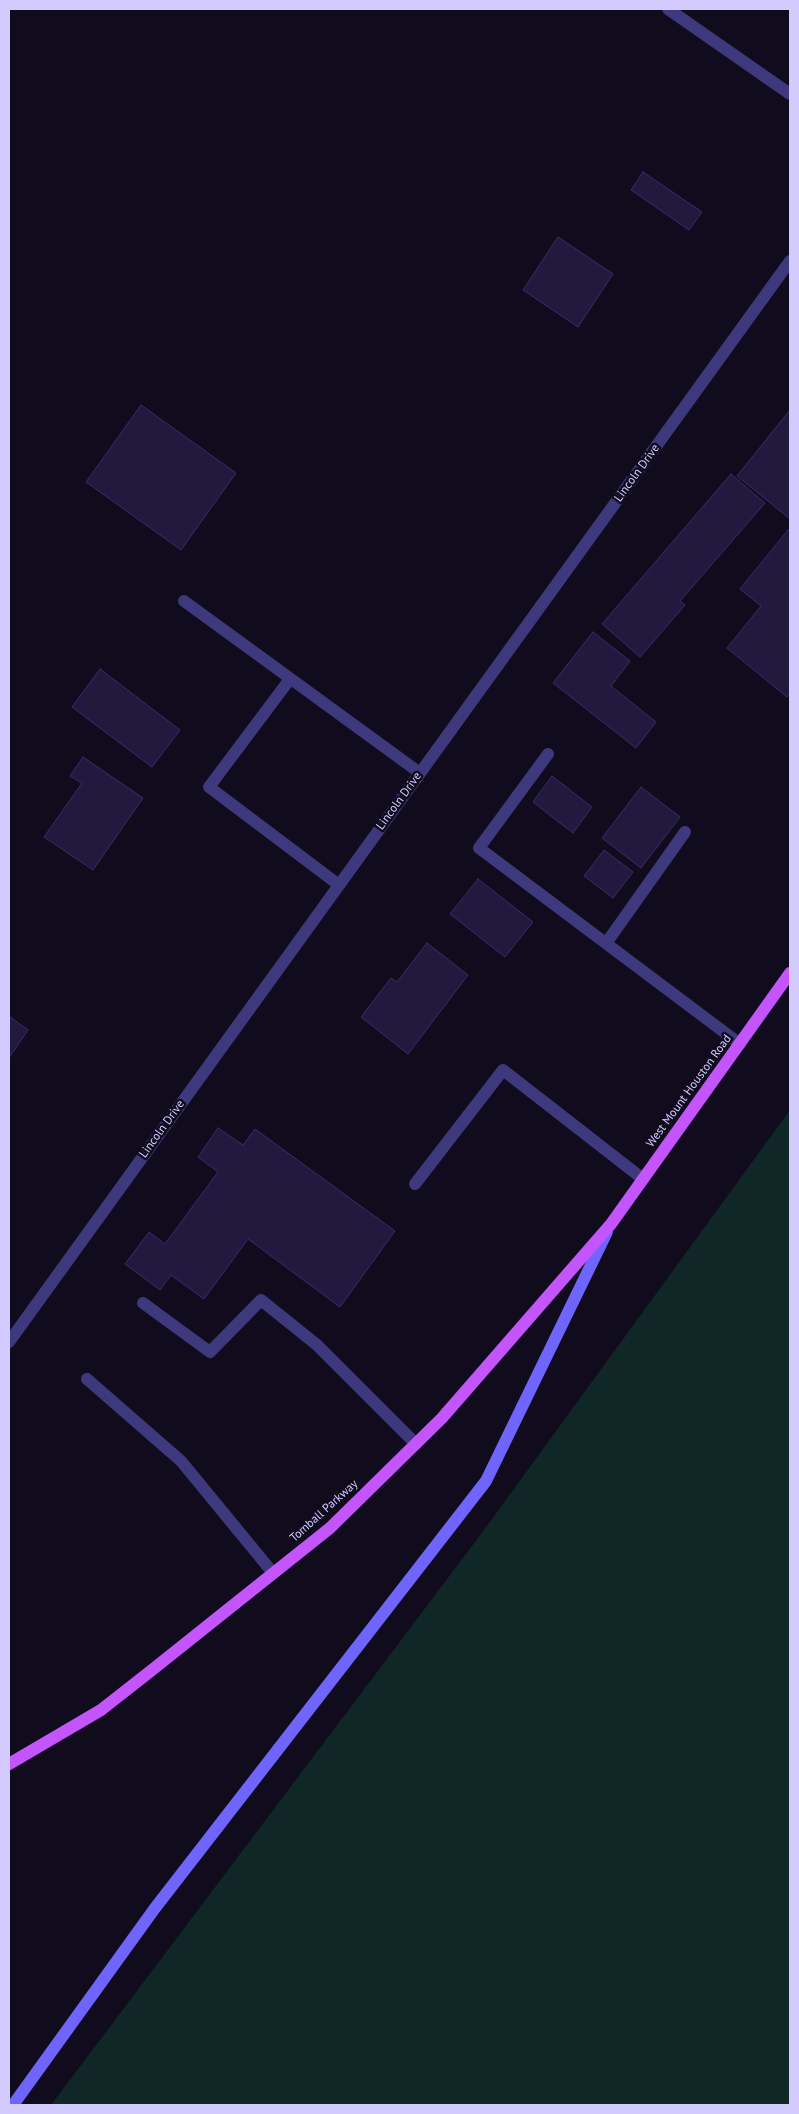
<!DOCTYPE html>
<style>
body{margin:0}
#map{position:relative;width:799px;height:2114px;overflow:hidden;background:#100c1e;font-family:"PT Sans",sans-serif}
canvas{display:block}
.frame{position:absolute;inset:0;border:10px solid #d3cafe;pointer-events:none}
</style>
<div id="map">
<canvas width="799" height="2114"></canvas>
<div class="frame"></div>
</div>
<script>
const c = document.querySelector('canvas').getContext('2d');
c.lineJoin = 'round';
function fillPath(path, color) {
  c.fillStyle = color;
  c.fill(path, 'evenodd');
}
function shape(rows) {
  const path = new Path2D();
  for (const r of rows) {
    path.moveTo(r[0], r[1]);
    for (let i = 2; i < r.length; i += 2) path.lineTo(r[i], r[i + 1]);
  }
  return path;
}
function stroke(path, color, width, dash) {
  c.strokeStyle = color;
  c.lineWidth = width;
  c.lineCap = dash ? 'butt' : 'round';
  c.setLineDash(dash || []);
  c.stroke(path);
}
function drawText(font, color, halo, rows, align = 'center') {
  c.font = font + ' "PT Sans",sans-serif';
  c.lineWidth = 5;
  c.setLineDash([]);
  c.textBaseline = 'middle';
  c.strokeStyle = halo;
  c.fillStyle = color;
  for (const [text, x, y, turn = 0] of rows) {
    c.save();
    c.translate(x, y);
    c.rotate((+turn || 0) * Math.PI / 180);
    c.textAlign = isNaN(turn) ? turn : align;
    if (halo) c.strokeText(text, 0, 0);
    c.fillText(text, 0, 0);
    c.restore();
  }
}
const green = shape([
 [790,1110,790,2105,51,2105,481,1534]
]);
const building = shape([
 [643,172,702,212,689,230,631,190,643,172],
 [558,237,613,274,578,327,523,290,558,237],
 [141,405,236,473,181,550,86,482,141,405],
 [790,410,790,519,737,476,790,410],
 [731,474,765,503,680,601,685,605,640,657,602,624,731,474],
 [788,530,790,532,790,692,787,697,727,648,761,606,740,589,788,530],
 [593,632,630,661,611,686,656,722,636,748,553,683,593,632],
 [100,669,180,730,152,767,72,707,100,669],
 [83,757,143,798,93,870,44,837,82,783,70,776,83,757],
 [552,776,592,807,573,833,533,802,552,776],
 [641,787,680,817,641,868,602,838,641,787],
 [604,850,633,872,613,898,584,876,604,850],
 [478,879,533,922,505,957,450,914,478,879],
 [427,943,468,975,408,1054,361,1017,391,978,397,982,427,943],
 [9,1016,28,1030,9,1058,9,1016],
 [218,1128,243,1145,255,1129,395,1231,340,1307,248,1239,204,1299,171,1275,160,1290,125,1264,149,1232,165,1244,218,1172,198,1157,218,1128]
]);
const lane = shape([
 [668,9,790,94],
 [184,601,420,773],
 [290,679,209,787,339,885],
 [548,754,479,848,740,1044],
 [607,942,685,832],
 [415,1184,503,1070,643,1179],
 [143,1303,210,1352,261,1300,317,1345,416,1444],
 [87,1379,181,1461,273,1573]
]);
const street = shape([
 [9,1342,790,261]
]);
const secondary = shape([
 [13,2105,155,1908,486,1481,607,1232]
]);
const primary = shape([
 [9,1764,101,1710,152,1670,330,1528,442,1418,611,1224,790,973]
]);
const streetNames = [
 ["Lincoln Drive",637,473,-54],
 ["Lincoln Drive",399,801,-54],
 ["West Mount Houston Road",689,1091,-54],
 ["Lincoln Drive",162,1129,-54],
 ["Tomball Parkway",324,1511,-42]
];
fillPath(green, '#102727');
fillPath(building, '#22193e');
stroke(building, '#3b2c69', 1);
stroke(lane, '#3e387c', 12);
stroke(street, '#3e387c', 12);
stroke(secondary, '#6f64fb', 12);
stroke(primary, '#c454fb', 12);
drawText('12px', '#d3cafe', '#100c1e', streetNames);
</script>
